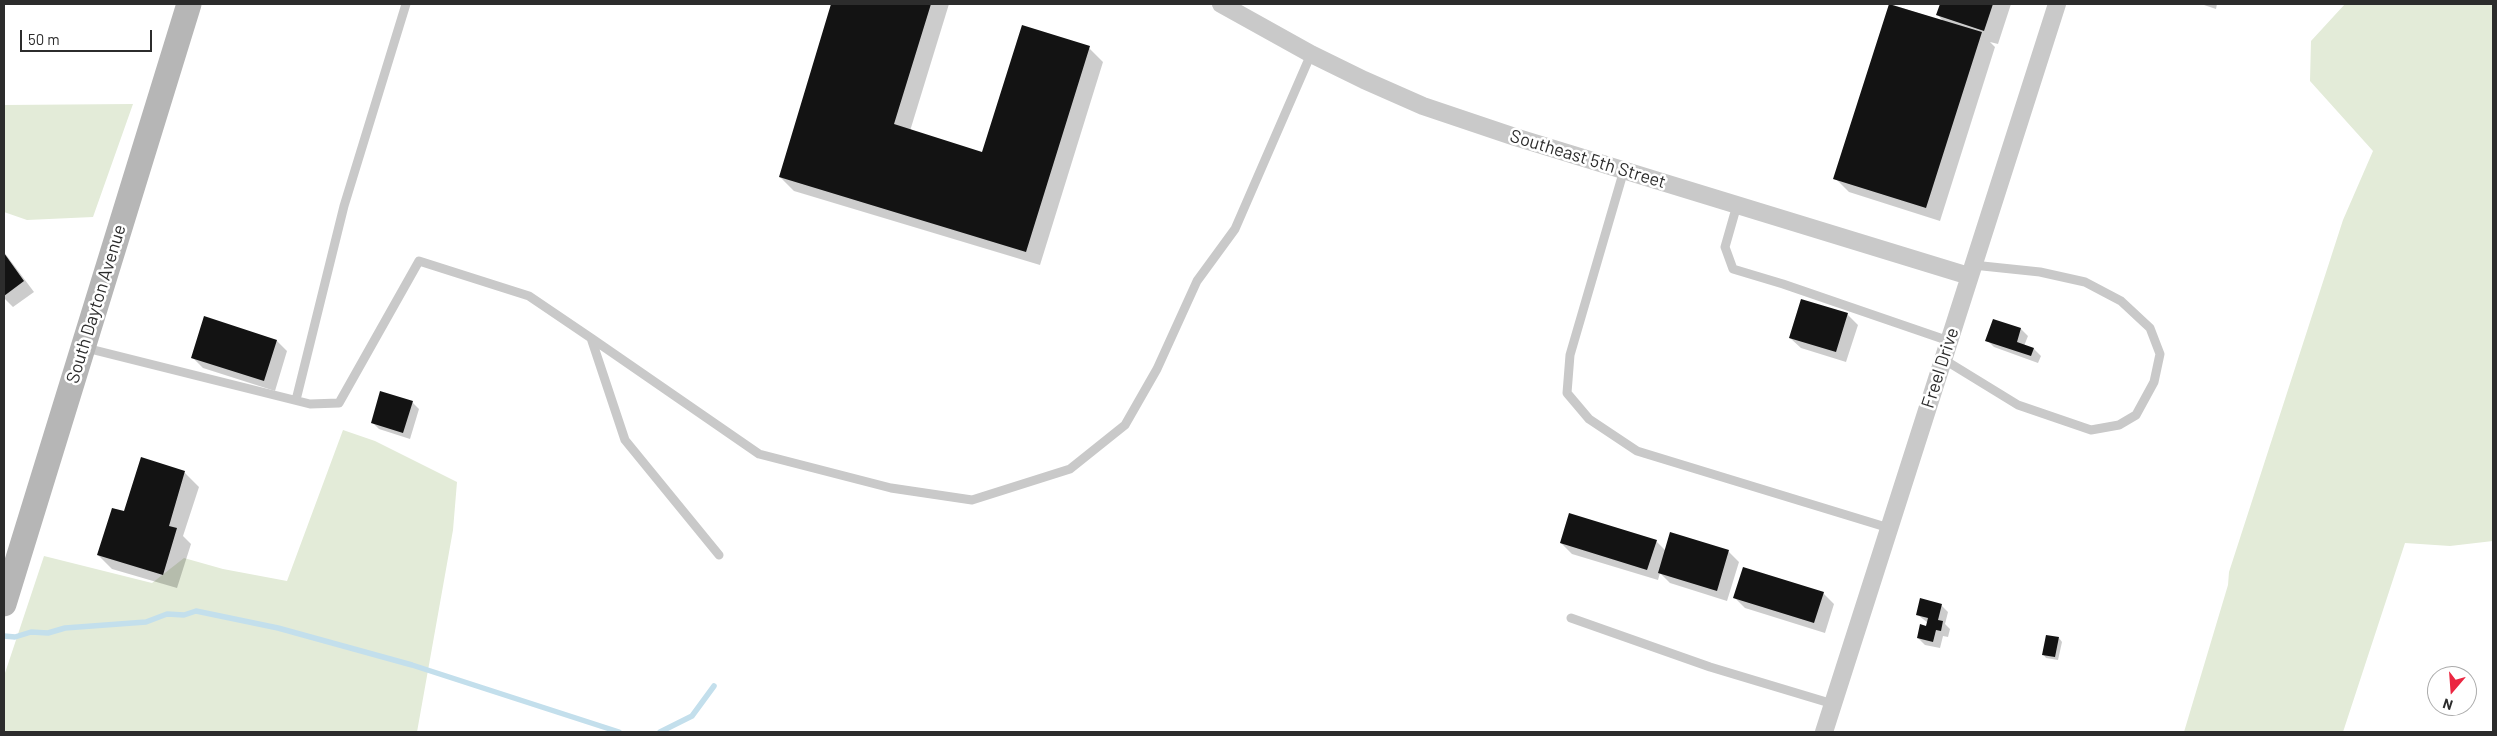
<!DOCTYPE html>
<style>
body{margin:0}
#map{position:relative;width:2497px;height:736px;overflow:hidden;background:#fff;font-family:Barlow,sans-serif}
canvas{display:block}
.frame{position:absolute;inset:0;border:5px solid #2c2c2c;pointer-events:none}
.north{position:absolute;left:2427px;top:666px;width:50px;height:50px;box-sizing:border-box;background:#fff;border:1px solid #ababab;border-radius:50%;rotate:198deg;font-size:14px;font-weight:700;line-height:20px;text-align:center;color:#2c2c2c}
.north::after{content:'';display:block;margin:auto;width:18px;height:22px;background:#eb2641;clip-path:polygon(50% 0,100% 100%,50% 72%,0 100%)}
.scale{position:absolute;left:20px;top:30px;width:132px;height:22px;box-sizing:border-box;border:2px solid #2c2c2c;border-top:0;padding-left:6px;font-size:15px;line-height:18px;white-space:nowrap;color:#2c2c2c;-webkit-text-stroke:4px #fff;paint-order:stroke}
</style>
<div id="map">
<canvas width="2497" height="736"></canvas>
<div class="frame"></div>
<div class="north">N</div>
<div class="scale">50 m</div>
</div>
<script>
const c = document.querySelector('canvas').getContext('2d');
c.lineJoin = 'round';
function fillPath(path, color) {
  c.fillStyle = color;
  c.fill(path, 'evenodd');
}
function shape(rows) {
  const path = new Path2D();
  for (const r of rows) {
    path.moveTo(r[0], r[1]);
    for (let i = 2; i < r.length; i += 2) path.lineTo(r[i], r[i + 1]);
  }
  return path;
}
function stroke(path, color, width, dash) {
  c.strokeStyle = color;
  c.lineWidth = width;
  c.lineCap = dash ? 'butt' : 'round';
  c.setLineDash(dash || []);
  c.stroke(path);
}
function drawText(font, color, halo, rows, align = 'center') {
  c.font = font + ' Barlow,sans-serif';
  c.lineWidth = 5;
  c.setLineDash([]);
  c.textBaseline = 'middle';
  c.strokeStyle = halo;
  c.fillStyle = color;
  for (const [text, x, y, turn = 0] of rows) {
    c.save();
    c.translate(x, y);
    c.rotate((+turn || 0) * Math.PI / 180);
    c.textAlign = isNaN(turn) ? turn : align;
    if (halo) c.strokeText(text, 0, 0);
    c.fillText(text, 0, 0);
    c.restore();
  }
}
const green = shape([
 [2345,4,2493,4,2493,541,2450,546,2405,543,2343,732,2184,732,2228,585,2229,572,2343,220,2373,151,2310,81,2311,41],
 [133,104,93,217,27,220,4,212,4,105],
 [343,430,375,441,457,482,453,530,417,732,4,732,4,676,44,556,152,583,184,558,223,569,287,581]
]);
const shadow = shape([
 [832,4,949,4,910,131,983,153,1089,48,1103,62,1040,265,794,191,780,177],
 [1890,4,1943,21,1938,15,1941,4,2011,4,1998,44,1990,42,1995,47,1940,221,1849,192,1835,178],
 [2201,4,2217,4,2216,9],
 [4,252,34,292,13,307,4,298],
 [1847,314,1858,325,1846,362,1801,348,1790,338],
 [1994,320,2021,329,2028,336,2024,346,2034,349,2041,356,2038,363,1994,347,1987,340],
 [277,341,287,351,275,391,203,368,192,357],
 [412,402,419,409,410,439,379,429,372,422],
 [141,459,185,473,199,487,183,536,191,544,177,588,112,569,98,555,125,513],
 [1656,541,1666,551,1728,551,1739,562,1727,601,1670,583,1660,573,1658,580,1572,554,1561,543],
 [1823,593,1834,604,1825,633,1745,608,1735,598],
 [1941,605,1948,612,1945,624,1950,629,1948,637,1943,636,1940,648,1925,645,1918,638,1928,623,1918,615],
 [2059,638,2062,642,2058,660,2046,658,2043,654]
]);
const stream = shape([
 [4,636,15,637,31,632,48,633,65,628,146,622,167,614,184,615,196,611,278,628,412,665,619,732],
 [660,732,692,716,714,686]
]);
const building = shape([
 [831,4,931,4,894,124,982,152,1022,25,1090,46,1026,252,779,177],
 [1889,4,1982,32,1926,208,1833,179],
 [1940,4,1993,4,1984,31,1936,15],
 [4,253,24,281,4,296],
 [1801,299,1848,313,1836,352,1789,338],
 [204,316,277,340,264,381,191,358],
 [1993,319,2021,328,2017,342,2034,348,2031,356,1985,341],
 [380,391,413,401,403,433,371,423],
 [141,457,185,471,169,526,177,528,163,575,97,555,112,508,124,511],
 [1569,513,1657,540,1647,570,1560,543],
 [1670,532,1729,550,1717,591,1658,573],
 [1743,567,1824,592,1814,623,1733,598],
 [1920,598,1942,604,1938,620,1943,621,1941,631,1936,630,1933,642,1917,638,1920,624,1926,626,1928,618,1916,615],
 [2046,635,2059,637,2055,657,2042,655]
]);
const service = shape([
 [1624,170,1570,355,1567,393,1589,419,1637,451,1889,528],
 [1737,205,1725,247,1733,269,1783,284,1949,341],
 [591,338,759,454,891,488,972,500,1070,469,1125,425,1157,369,1197,281,1235,229,1311,54],
 [86,348,310,404,339,403,419,261,529,296,591,338,625,440,719,555],
 [1943,359,2018,405,2091,430,2119,425,2136,415,2154,382,2160,354,2150,328,2121,301,2085,282,2040,272,1973,265],
 [296,400,344,206,406,4],
 [1571,618,1710,667,1833,704]
]);
const minor = shape([
 [1221,4,1311,54,1364,80,1423,106,1515,137,1969,276],
 [1824,732,2057,4]
]);
const secondary = shape([
 [4,604,189,4]
]);
const streetNames = [
 ["Southeast 5th Street",1588,159,17],
 ["South Dayton Avenue",96,304,-73],
 ["Freel Drive",1940,368,-72]
];
fillPath(green, '#e3ebd8');
fillPath(shadow, '#0003');
stroke(stream, '#c3dfec', 5.5);
fillPath(building, '#131313');
stroke(service, '#c9c9c9', 9);
stroke(minor, '#c9c9c9', 18);
stroke(secondary, '#b6b6b6', 25);
drawText('18px', '#2c2c2c', '#fff', streetNames);
</script>
